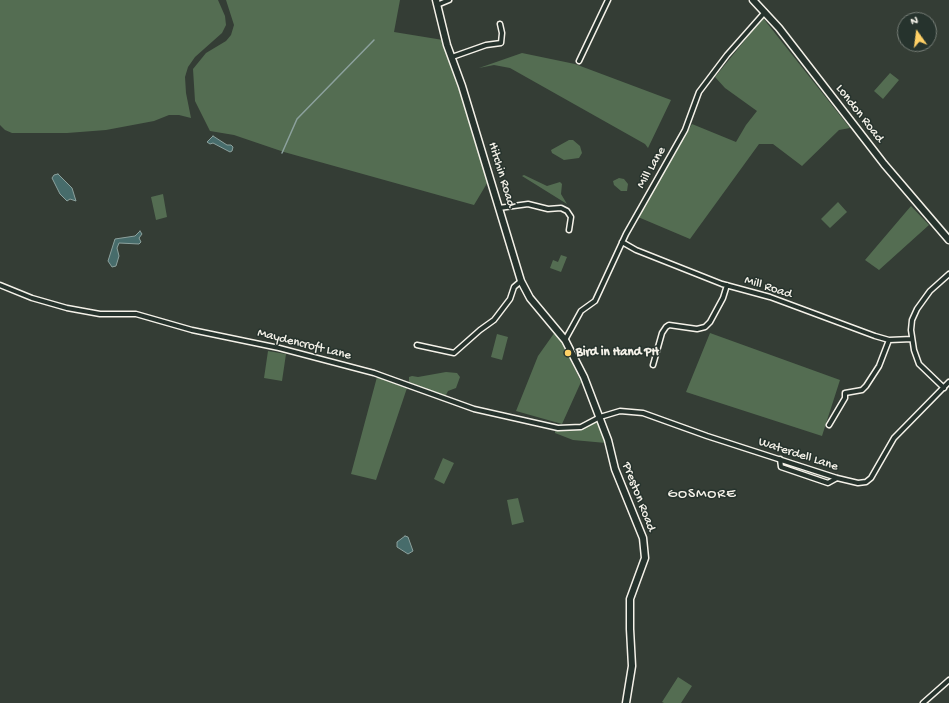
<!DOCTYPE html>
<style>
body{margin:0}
#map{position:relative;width:949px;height:703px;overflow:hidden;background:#343d35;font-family:"Gochi Hand",sans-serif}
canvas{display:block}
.north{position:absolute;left:897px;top:12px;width:40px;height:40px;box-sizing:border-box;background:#26332d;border:1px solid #787f78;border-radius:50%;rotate:346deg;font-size:11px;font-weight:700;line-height:16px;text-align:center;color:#f4f1e8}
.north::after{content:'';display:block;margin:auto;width:14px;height:18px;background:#ffd166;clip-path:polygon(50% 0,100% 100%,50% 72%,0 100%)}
</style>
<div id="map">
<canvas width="949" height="703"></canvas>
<div class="north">N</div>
</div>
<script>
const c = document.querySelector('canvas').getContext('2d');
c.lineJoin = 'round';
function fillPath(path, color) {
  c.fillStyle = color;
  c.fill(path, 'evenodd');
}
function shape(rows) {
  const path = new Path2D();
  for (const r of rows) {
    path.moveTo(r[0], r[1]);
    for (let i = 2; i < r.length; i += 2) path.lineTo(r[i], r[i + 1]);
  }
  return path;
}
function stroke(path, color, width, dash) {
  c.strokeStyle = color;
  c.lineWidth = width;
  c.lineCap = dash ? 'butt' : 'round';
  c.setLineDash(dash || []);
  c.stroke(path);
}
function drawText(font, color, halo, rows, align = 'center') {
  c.font = font + ' "Gochi Hand",sans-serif';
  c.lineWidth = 3;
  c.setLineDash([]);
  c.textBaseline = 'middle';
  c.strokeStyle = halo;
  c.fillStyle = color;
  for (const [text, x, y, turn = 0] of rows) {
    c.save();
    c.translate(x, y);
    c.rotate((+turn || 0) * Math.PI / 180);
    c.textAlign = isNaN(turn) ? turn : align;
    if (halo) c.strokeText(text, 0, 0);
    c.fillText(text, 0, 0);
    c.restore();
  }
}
const green = shape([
 [0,0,218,0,225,16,226,25,222,33,195,57,188,67,185,77,186,93,191,118,179,115,169,115,154,121,106,130,67,133,12,133,5,130,0,125],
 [226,0,400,0,394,32,443,40,460,84,489,180,474,205,284,152,234,135,210,131,195,101,193,69,206,53,226,41,231,35,234,25],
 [763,18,850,128,839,130,802,166,773,144,759,144,690,239,638,217,692,124,736,142,746,125,757,111,725,88,715,77],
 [522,53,575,64,671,100,648,148,645,144,510,68,494,65,479,68],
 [890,73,899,80,883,99,874,91],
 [569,140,573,140,580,146,582,153,579,158,564,160,552,153,551,150],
 [524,175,547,186,560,182,562,184,561,194,567,204,522,176],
 [619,178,624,179,628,184,627,191,621,191,614,185,613,181],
 [163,194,167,217,156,220,151,197],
 [838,202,847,212,830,228,821,219],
 [911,206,929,225,879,270,865,260],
 [561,255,567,257,561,272,550,268,553,260,558,262],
 [555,332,562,342,581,382,562,424,516,411,538,356],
 [710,333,840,380,822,436,686,392],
 [497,334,508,337,502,360,491,357],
 [268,351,286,354,282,381,264,378],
 [446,372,457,373,460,377,456,388,448,391,445,397,409,382,409,377,412,376,418,377],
 [377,377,407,388,376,480,351,474],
 [598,420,606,443,573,440,555,433,555,429,574,429],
 [443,458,454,463,444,484,434,479],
 [518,498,524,522,512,525,507,500],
 [678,677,692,686,681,703,664,703,662,702]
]);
const water = shape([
 [213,136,227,145,231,145,233,147,232,151,230,152,213,143,210,144,207,142,213,136],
 [58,174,72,188,76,201,70,199,67,201,60,194,52,178,54,175,58,174],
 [140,231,142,234,139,238,141,242,139,244,119,243,117,248,119,256,116,266,112,267,108,261,115,239,135,236,140,231],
 [405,536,408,537,413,551,408,554,397,547,397,542,405,536]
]);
const stream = shape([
 [282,153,297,119,374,40]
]);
const street = shape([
 [437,5,449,0],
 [452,57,486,45,501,43,502,33,500,24],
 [579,61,608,0],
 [499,208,528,204,548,209,561,208,567,211,571,217,569,230],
 [622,242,636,250,722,284,770,297,875,336,889,340,912,339],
 [0,285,32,298,67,308,100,314,136,314,192,330,279,348,374,373,474,409,558,428,581,427,600,417,620,411,643,413,707,436,837,478,858,483,866,482,871,478,894,438,949,382],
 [565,340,581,311,595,301,626,234,685,130,699,92,727,55,765,12],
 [417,345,454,353,480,330,494,320,510,299,514,287,521,281],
 [653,365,662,333,666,327,669,325,697,329,705,327,710,322,723,298,727,285],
 [944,388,919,364,914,350,911,330,912,320,917,309,930,291,949,274],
 [829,425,845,398,845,393,862,390,866,386,879,366,889,340],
 [780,459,781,467,828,483,837,478],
 [923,703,949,680]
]);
const secondary = shape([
 [436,0,447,45,462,86,521,281,530,298,565,340,584,377,608,440,615,469,643,538,645,558,630,599,630,629,632,666,626,703],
 [753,0,779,28,884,164,949,240]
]);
const markers = [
 [568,353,4,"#ffd166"]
];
const streetNames = [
 ["London Road",859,114,52],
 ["Mill Lane",652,168,-60],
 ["Hitchin Road",501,175,73],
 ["Mill Road",768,288,18],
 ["Maydencroft Lane",304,345,14],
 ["Waterdell Lane",798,455,18],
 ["Preston Road",638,497,69]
];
const poiNames = [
 ["Bird in Hand PH",576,353]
];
const quarterNames = [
 ["GOSMORE",702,495]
];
fillPath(green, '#546d52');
fillPath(water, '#476c6b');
stroke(water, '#8ca19d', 1);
stroke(stream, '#8ca19d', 1.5);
stroke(street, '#f4f1e8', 7);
stroke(secondary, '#f4f1e8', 9);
stroke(street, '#26332d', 4);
stroke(secondary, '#26332d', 6);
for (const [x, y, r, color] of markers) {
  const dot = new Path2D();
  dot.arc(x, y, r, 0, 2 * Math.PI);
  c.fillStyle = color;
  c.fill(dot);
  stroke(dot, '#26332d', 1.5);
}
drawText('13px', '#f4f1e8', '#26332d', streetNames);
drawText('bold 13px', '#f4f1e8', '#26332d', poiNames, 'left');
c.letterSpacing = '1px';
drawText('15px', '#f4f1e8', '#26332d', quarterNames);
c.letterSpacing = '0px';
</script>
